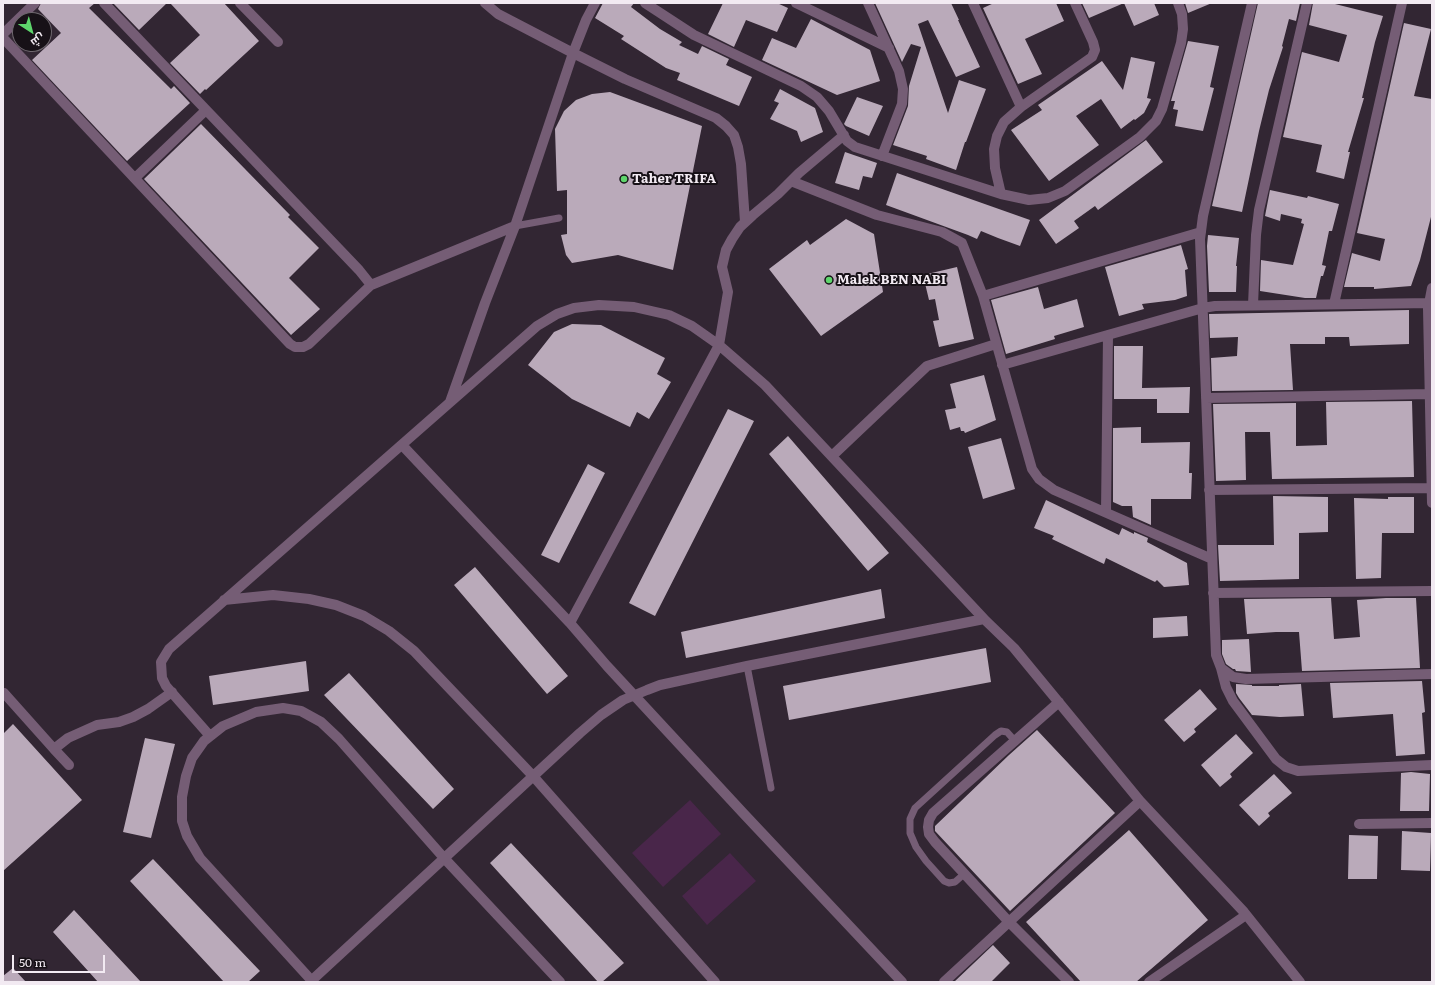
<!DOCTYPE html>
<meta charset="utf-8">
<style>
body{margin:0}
#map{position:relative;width:1435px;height:985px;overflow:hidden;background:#322633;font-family:Literata,Cairo,serif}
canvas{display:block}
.frame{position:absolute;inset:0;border:4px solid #f2eaf2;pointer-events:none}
.north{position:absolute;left:12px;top:12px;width:40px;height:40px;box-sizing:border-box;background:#171117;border:1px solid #6f686f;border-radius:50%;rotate:144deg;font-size:11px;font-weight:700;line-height:16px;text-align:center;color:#f2eaf2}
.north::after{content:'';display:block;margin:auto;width:14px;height:18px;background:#5ed56c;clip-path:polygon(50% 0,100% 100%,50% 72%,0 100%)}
.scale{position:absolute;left:12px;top:955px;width:93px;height:18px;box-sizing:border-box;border:2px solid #f2eaf2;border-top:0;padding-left:5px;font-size:12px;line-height:14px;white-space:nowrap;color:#f2eaf2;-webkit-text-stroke:3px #171117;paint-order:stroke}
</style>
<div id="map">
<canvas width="1435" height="985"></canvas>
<div class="frame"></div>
<div class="north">ش</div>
<div class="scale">50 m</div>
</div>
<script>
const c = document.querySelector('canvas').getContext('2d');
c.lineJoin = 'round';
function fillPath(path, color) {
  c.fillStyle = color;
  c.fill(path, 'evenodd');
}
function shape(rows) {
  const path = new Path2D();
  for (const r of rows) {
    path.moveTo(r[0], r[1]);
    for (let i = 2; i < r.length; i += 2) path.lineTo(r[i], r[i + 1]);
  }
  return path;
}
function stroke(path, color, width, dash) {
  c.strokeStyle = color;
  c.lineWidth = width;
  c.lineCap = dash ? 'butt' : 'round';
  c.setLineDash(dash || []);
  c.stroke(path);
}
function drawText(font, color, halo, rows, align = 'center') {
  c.font = font + ' Literata,serif';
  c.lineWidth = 4;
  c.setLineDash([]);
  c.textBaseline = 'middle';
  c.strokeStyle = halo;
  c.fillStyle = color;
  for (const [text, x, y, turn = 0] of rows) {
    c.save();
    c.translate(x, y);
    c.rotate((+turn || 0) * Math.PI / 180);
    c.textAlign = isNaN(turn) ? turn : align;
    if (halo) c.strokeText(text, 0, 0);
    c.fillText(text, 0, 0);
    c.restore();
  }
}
const green = shape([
 [690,800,721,834,663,887,632,853],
 [730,853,756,881,707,925,682,896]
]);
const building = shape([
 [41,3,95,3,89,8,171,89,174,86,190,103,127,161,32,60,61,33,38,9],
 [113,3,167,3,139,30],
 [170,3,224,3,259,41,206,90,205,89,200,94,170,63,200,35],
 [603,3,634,3,631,7,660,29,682,42,679,45,698,54,702,46,729,59,726,65,752,77,739,106,677,80,680,73,666,68,621,39,624,36,595,18],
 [723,3,777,3,788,8,777,32,746,20,734,47,708,34],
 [875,3,951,3,959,20,958,20,980,67,956,77,928,20,918,24,948,113,959,80,986,89,966,142,965,142,956,170,926,159,927,156,893,145,908,106,909,86,921,47,911,44,902,62],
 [994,3,1056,3,1064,21,1025,39,1042,74,1018,84,983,8],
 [1082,3,1154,3,1159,15,1134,26,1124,3,1089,18],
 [1185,3,1212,3,1188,13],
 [1258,3,1300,3,1296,21,1289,19,1282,46,1283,47,1269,90,1259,131,1242,212,1212,206],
 [1313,3,1331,3,1383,16,1375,42,1362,98,1364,98,1348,152,1350,152,1344,179,1316,172,1322,145,1283,137,1302,52,1339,62,1347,35,1309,25],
 [811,19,870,50,880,81,837,95,762,60,772,38,796,48],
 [1404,23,1431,29,1414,96,1432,99,1432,213,1420,260,1411,286,1374,289,1374,287,1344,287,1352,253,1380,261,1385,239,1357,233],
 [1188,41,1219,46,1210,87,1214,88,1203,131,1175,126,1178,110,1173,109,1175,101,1171,101],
 [1131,57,1155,62,1147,98,1151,99,1144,113,1135,120,1134,119,1121,129,1101,99,1076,116,1099,145,1049,181,1011,130,1042,110,1038,105,1102,61,1123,90],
 [780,89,815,108,823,132,801,142,797,131,770,119,779,103,774,101],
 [610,92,702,126,673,270,618,255,572,263,566,255,561,235,567,234,567,190,557,191,555,129,564,111,576,100,592,94],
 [857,97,883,106,869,136,846,126,844,124],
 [201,124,290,215,288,217,319,248,289,278,320,309,291,335,144,179],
 [1146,140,1163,162,1098,210,1095,206,1074,221,1079,228,1056,244,1039,220],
 [845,152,877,163,872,178,863,176,859,190,835,183],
 [897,173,1030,220,1020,246,998,238,981,231,977,239,968,235,886,205],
 [1270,190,1307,198,1308,196,1339,204,1332,231,1329,231,1322,265,1326,266,1323,276,1321,276,1316,298,1305,298,1260,291,1261,260,1293,265,1304,224,1301,223,1302,219,1281,214,1280,221,1265,216],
 [846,219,874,234,883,292,821,336,769,269,807,240,810,245],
 [1208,235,1239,238,1236,266,1237,266,1236,292,1209,292,1207,246],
 [1181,245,1188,269,1185,270,1187,296,1175,300,1142,304,1144,309,1119,316,1105,267],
 [957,267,974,339,939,347,933,321,939,320,935,299,929,300,923,275],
 [1038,287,1044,309,1077,299,1084,327,1054,336,1055,339,1006,354,991,300],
 [1409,310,1409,344,1350,346,1349,337,1325,337,1325,344,1290,344,1293,390,1212,391,1211,358,1237,356,1238,337,1210,338,1209,314],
 [572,324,601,325,665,358,657,374,671,382,649,419,637,412,630,427,572,399,528,365,554,332],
 [1114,346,1143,346,1142,388,1190,387,1189,413,1157,413,1157,399,1114,399],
 [984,375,996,420,965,433,964,431,961,431,960,427,950,430,945,410,956,408,950,384],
 [1412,401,1414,477,1272,479,1270,432,1245,432,1246,480,1216,481,1213,404,1296,403,1296,446,1327,445,1326,402],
 [728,409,754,421,655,616,629,603],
 [1141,427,1141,443,1190,442,1189,473,1192,473,1191,499,1151,499,1151,525,1133,517,1132,506,1122,506,1113,502,1113,428],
 [788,436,889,553,868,571,769,454],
 [1001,438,1015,489,983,499,968,447],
 [588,464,605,473,559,563,541,555],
 [1273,496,1328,497,1328,532,1299,533,1299,579,1220,581,1218,545,1274,545],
 [1388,497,1414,497,1414,533,1382,533,1381,578,1356,579,1354,498,1388,499],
 [1046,500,1119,535,1122,528,1134,534,1134,532,1148,538,1147,542,1187,563,1189,585,1164,587,1157,580,1155,582,1106,558,1104,564,1052,539,1054,536,1034,528],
 [475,567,568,676,547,694,454,585],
 [881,589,885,618,686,658,681,632],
 [1331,598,1334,639,1360,637,1357,600,1386,598,1416,598,1420,668,1302,671,1299,632,1276,632,1247,634,1244,599],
 [1187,616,1188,636,1153,638,1153,618],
 [1249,639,1251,672,1236,671,1235,669,1233,669,1226,664,1222,654,1222,640],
 [986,648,991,682,789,720,783,686],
 [306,661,309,691,213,705,209,676],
 [349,673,454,789,433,809,324,695],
 [1422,681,1425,712,1422,713,1425,754,1396,756,1393,714,1333,718,1330,683],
 [1236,684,1252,685,1252,686,1279,686,1279,685,1301,684,1304,716,1280,717,1252,715,1239,698,1236,693],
 [1200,689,1217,709,1194,729,1196,732,1184,742,1164,720],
 [13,724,82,800,3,871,3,734],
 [1037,730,1115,813,1010,911,935,831,935,826,1009,755],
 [1236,734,1253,753,1230,774,1232,777,1220,787,1201,765],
 [145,738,175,744,151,838,123,832],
 [1411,772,1430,774,1429,811,1400,811,1401,773],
 [1274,774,1292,793,1268,813,1270,816,1259,826,1239,805],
 [1129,830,1208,920,1136,982,1081,982,1026,922],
 [1402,831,1431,833,1430,871,1401,870],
 [1349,835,1378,836,1377,879,1348,879],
 [511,843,624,963,602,982,598,982,490,863],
 [153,859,260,971,248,982,224,982,130,881],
 [74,910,141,982,98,982,53,932],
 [993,945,1010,963,991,982,954,982],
 [13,968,26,982,3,982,3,976]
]);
const service = shape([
 [515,226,559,218],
 [747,666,771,788],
 [964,874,955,882,949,883,944,881,926,861,916,847,910,833,910,819,915,808,995,735,1001,731,1007,732,1015,741]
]);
const minor = shape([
 [240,3,278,42],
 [485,3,498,14,573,53,586,20,595,3],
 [645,3,694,35,801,86,817,97,829,111,847,141,855,147,1001,194,1029,200,1048,198,1065,191,1140,137,1156,121,1162,109,1181,43,1183,29,1182,14,1178,3],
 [796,3,889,48],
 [868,3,899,71,903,89,902,104,882,156],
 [973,3,1021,107],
 [1252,3,1203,216,1200,239,1216,655,1221,668,1233,677,1246,679,1432,674],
 [3,34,35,3],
 [3,38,290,344,295,347,303,347,309,344,371,285,359,270,104,3],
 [135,178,206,110],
 [791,181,877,215,942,232,962,243,983,296],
 [1001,194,995,168,994,149,997,136,1004,122,1021,107,1092,57,1095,50,1093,42,1075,3],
 [1201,232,983,296,1032,469,1039,479,1054,490,1212,559],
 [371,285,515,226],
 [1432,288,1428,309,1432,503],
 [1334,304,1402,3],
 [1253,305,1256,235,1259,210,1307,3],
 [1002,365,1203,308,1215,306,1432,303],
 [1206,398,1430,394],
 [450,402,485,303,515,226,573,53,625,79,716,118,726,126,734,135,738,147,741,164,745,222],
 [402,445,570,623,607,666,744,814,902,982],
 [832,456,927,366,996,344],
 [1209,490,1432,488],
 [1106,512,1108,335],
 [1213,593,1432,591],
 [224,600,273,595,309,599,336,605,364,616,389,631,414,651,533,776,715,982],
 [570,623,719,345,728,292,722,267,726,250,732,239,740,227,753,215,778,194,799,173,844,135],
 [1221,668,1226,687,1233,701,1276,759,1286,767,1298,771,1432,765],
 [3,694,4,693,54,749,68,738,97,725,119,722,133,717,148,709,172,692],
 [1059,702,933,813,929,820,928,827,929,834,935,842,1009,922,1069,982],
 [210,736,166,686,162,678,161,662,169,649,537,326,557,314,574,308,599,305,634,307,669,315,692,326,719,345,765,385,984,619,1014,648,1140,801,1244,912,1300,982],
 [54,749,69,765],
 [1359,824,1432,823],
 [310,982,580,733,601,715,623,700,647,690,660,685,747,666,984,619],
 [313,982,200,858,187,836,182,821,182,797,186,776,192,758,204,741,223,726,256,712,283,708,301,711,321,722,339,739,444,858,560,982],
 [944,982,1140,801],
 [1149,982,1246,915]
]);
const markers = [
 [624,179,4,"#5ed56c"],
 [829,280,4,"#5ed56c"]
];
const poiNames = [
 ["Taher TRIFA",632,179],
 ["Malek BEN NABI",837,280]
];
fillPath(green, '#49264a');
fillPath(building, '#baaaba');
stroke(service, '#755d75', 7);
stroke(minor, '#755d75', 10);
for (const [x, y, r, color] of markers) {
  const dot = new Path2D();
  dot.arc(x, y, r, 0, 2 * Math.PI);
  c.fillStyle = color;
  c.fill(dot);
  stroke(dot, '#171117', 1.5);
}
drawText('bold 13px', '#f2eaf2', '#171117', poiNames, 'left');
</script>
